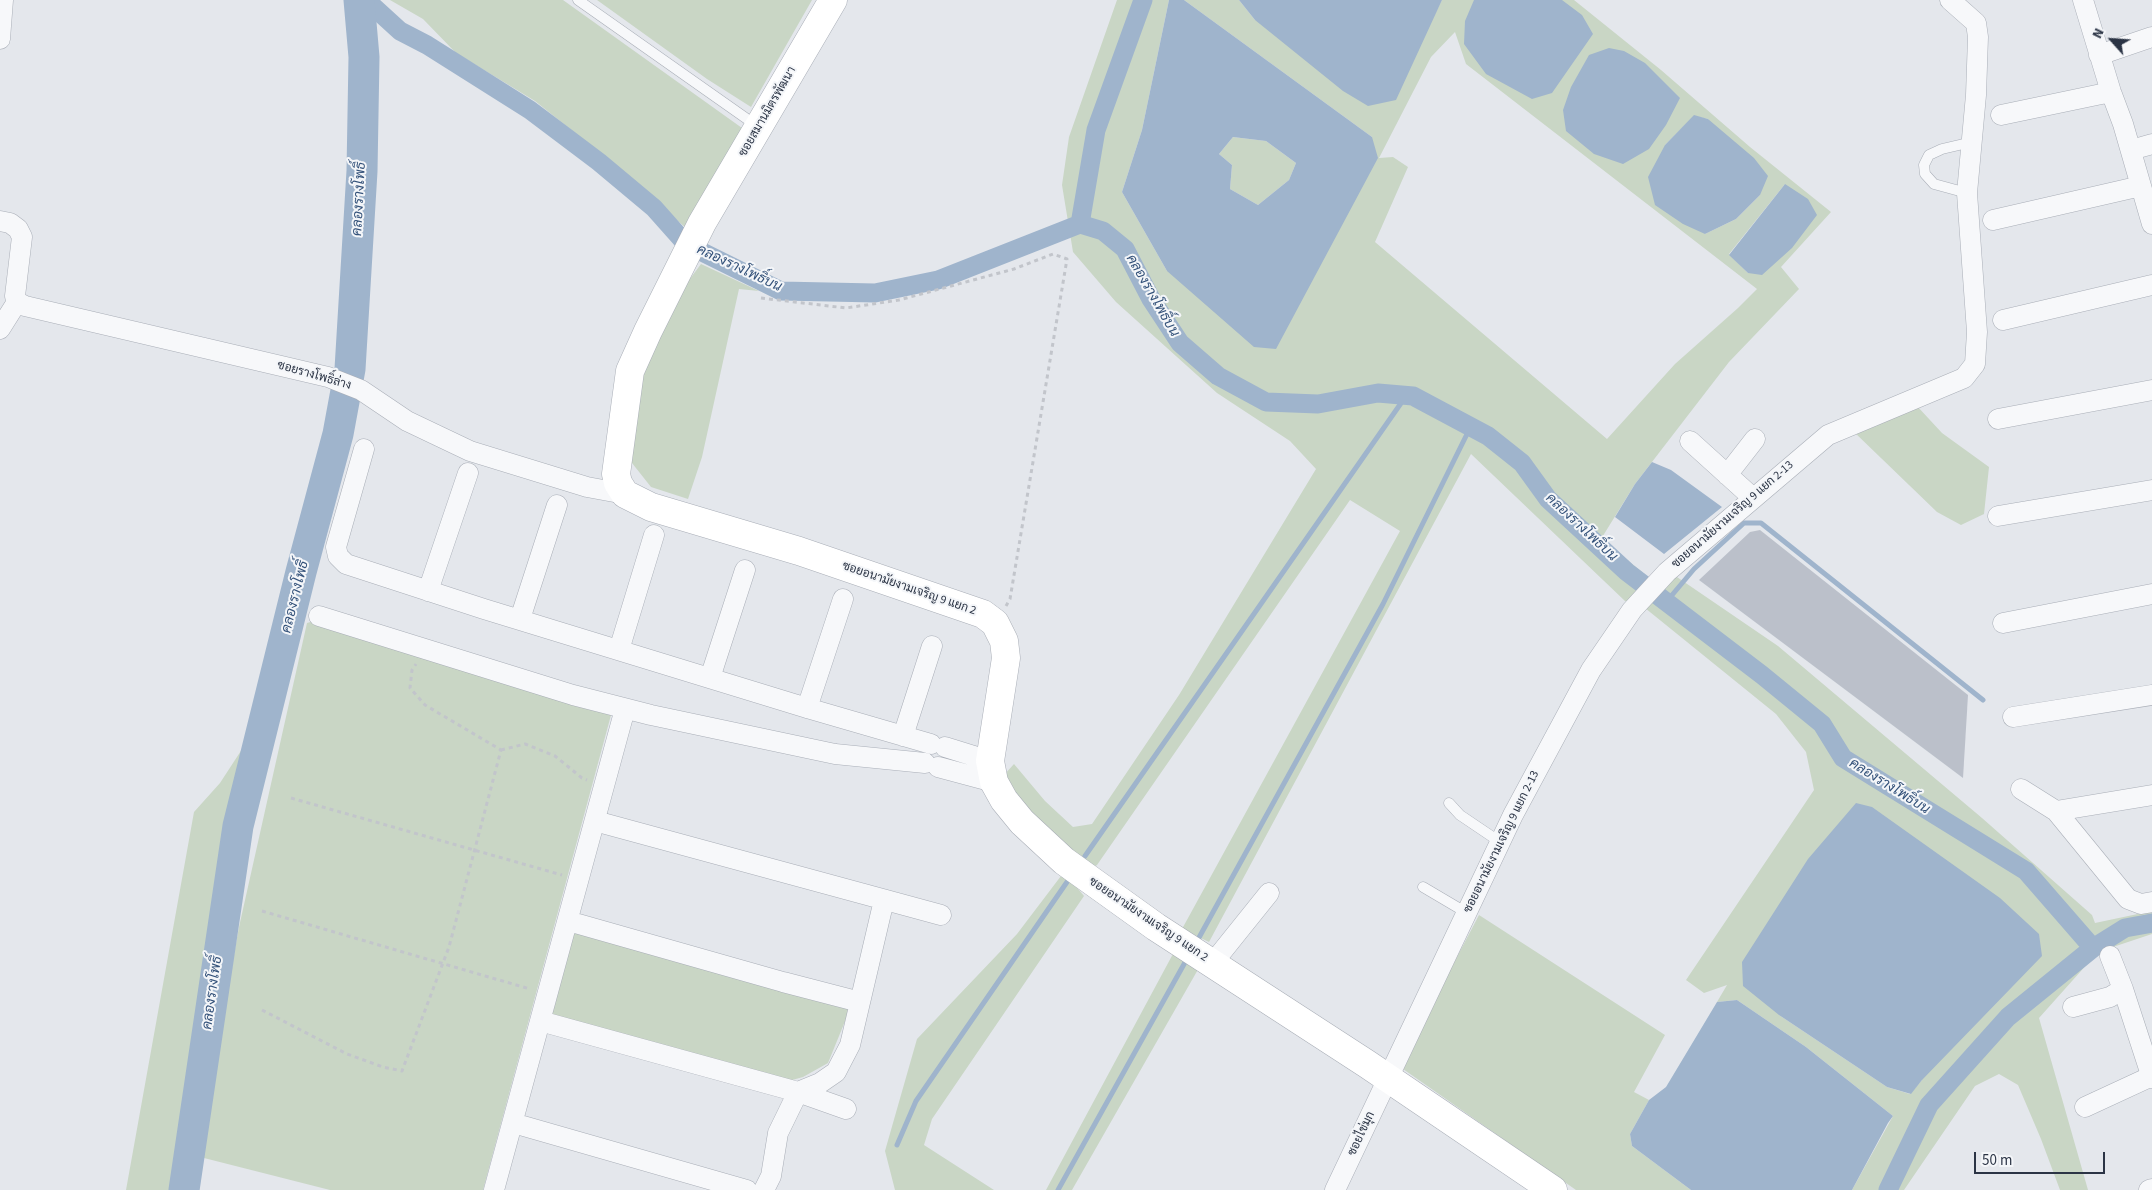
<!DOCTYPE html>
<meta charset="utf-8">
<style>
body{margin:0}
#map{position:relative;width:2152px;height:1190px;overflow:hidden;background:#e4e7ec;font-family:"Source Sans 3",sans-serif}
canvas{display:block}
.north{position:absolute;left:2087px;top:15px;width:50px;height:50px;-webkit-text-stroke:4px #f4f6f9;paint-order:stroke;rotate:296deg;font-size:14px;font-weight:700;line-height:20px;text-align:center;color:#2b3445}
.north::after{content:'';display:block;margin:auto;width:18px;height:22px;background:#2b3445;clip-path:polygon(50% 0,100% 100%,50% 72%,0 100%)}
.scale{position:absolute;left:1974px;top:1152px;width:131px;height:22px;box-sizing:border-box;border:2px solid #2b3445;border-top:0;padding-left:6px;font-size:15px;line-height:18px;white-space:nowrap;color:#2b3445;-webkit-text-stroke:4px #f4f6f9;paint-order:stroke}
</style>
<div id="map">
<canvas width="2152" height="1190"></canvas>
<div class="north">N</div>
<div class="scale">50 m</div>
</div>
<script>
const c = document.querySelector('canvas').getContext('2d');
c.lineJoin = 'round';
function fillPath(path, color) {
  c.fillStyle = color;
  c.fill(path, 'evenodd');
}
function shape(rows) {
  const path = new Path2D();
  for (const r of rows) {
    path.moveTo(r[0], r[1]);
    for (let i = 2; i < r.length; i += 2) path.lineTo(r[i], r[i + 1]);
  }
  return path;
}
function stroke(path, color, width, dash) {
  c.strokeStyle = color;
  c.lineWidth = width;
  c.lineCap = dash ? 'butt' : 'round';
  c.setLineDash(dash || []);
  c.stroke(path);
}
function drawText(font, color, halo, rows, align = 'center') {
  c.font = font + ' "Source Sans 3",Sarabun,sans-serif';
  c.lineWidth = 4;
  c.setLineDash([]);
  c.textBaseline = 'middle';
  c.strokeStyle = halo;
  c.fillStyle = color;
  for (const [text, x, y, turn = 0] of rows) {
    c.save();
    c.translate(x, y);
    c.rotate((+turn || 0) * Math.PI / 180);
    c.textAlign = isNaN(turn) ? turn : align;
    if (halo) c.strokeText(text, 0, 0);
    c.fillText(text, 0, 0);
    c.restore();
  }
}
const green = shape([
 [390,0,563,0,742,128,686,228,600,153,535,101,456,53,423,19],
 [597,0,812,0,751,107,707,79],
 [1117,0,1169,0,1142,130,1122,192,1167,271,1372,137,1184,0,1239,0,1255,20,1430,23,1442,0,1574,0,1661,70,1750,147,1831,212,1781,267,1799,289,1729,362,1635,484,1601,539,1662,588,1674,575,1778,646,1982,818,2092,915,2095,923,2152,911,2152,934,2095,953,2089,962,2039,1018,2088,1190,2060,1190,2041,1139,2018,1085,1999,1074,1975,1086,1904,1190,1852,1190,1893,1116,1806,1047,1737,1000,1717,1002,1727,985,1704,993,1686,980,1814,790,1806,752,1776,714,1645,608,1625,601,1471,454,1209,942,1182,929,1400,531,1350,500,1097,865,1089,870,1019,806,1004,775,1014,764,1045,801,1073,827,1092,824,1179,695,1316,469,1290,441,1217,393,1116,302,1073,252,1062,185,1069,137],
 [1455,32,1466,64,1757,289,1738,308,1675,364,1607,439,1375,242,1408,167,1393,157,1379,158,1431,57],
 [1694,116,1708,119,1760,195,1736,219,1705,234,1665,145],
 [1785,184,1748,273,1729,254],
 [1779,1015,1922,1080,1910,1094,1887,1087],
 [1233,137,1266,141,1296,163,1289,180,1258,205,1230,189,1232,165,1219,154],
 [701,264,759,291,739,289,702,457,688,499,651,487,632,463,634,401,669,307],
 [1917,406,1942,433,1989,467,1984,514,1961,525,1937,512,1853,431],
 [314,621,611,715,483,1190,330,1190,204,1158,196,1163,239,927,307,623],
 [248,740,169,1190,126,1190,194,812,220,783],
 [1064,872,1084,896,932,1119,924,1145,994,1190,895,1190,885,1151,917,1039,1017,934],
 [1479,915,1665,1035,1634,1092,1649,1100,1630,1134,1632,1146,1691,1190,1576,1190,1403,1069,1404,1058],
 [574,931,850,1009,828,1063,803,1077,785,1082,551,1017],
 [1174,952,1200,966,1072,1190,1046,1190]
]);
const water = shape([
 [1169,0,1184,0,1372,137,1378,158,1276,349,1254,347,1167,271,1122,192,1142,130],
 [1233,137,1266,141,1296,163,1289,180,1258,205,1230,189,1232,165,1219,154],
 [1239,0,1442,0,1396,100,1368,106,1343,91,1255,20],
 [1474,0,1562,0,1582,15,1593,34,1552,93,1532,99,1486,74,1464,44,1465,21],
 [1609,48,1624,51,1645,63,1680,98,1666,125,1649,149,1623,164,1594,154,1566,131,1563,110,1571,87,1589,55],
 [1694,115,1708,119,1754,158,1768,176,1760,195,1736,219,1705,234,1683,224,1655,205,1648,177,1665,145],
 [1785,184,1808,199,1817,215,1792,248,1762,275,1748,273,1729,255],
 [1652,462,1671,470,1722,507,1664,554,1615,517,1635,484],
 [1856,803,1872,807,2000,898,2039,934,2042,956,1922,1080,1911,1094,1887,1087,1779,1015,1743,986,1742,962,1808,859],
 [1737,1000,1806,1047,1893,1116,1888,1123,1852,1190,1691,1190,1632,1146,1630,1134,1649,1100,1666,1087,1717,1002]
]);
const stream = shape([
 [1667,601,1694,569,1744,523,1761,523,1983,700],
 [1085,856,1406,396],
 [1196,943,1383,604,1471,426],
 [897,1145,916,1101,1067,882],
 [1058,1190,1188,957]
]);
const canal = shape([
 [366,0,400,31,427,45,530,110,599,162,654,208,686,244,781,291,875,293,938,280,1080,224,1103,231,1125,249,1151,299,1180,343,1218,376,1266,402,1318,404,1378,393,1413,396,1488,436,1522,463,1548,499,1627,572,1762,675,1822,724,1843,758,2026,871,2093,948,2125,928,2152,923],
 [1080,224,1096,130,1143,0],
 [1888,1190,1929,1105,2008,1017,2093,948]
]);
const river = shape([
 [184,1190,238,826,301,572,338,434,350,369,362,171,364,57,359,0]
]);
const building = shape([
 [1760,530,1968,695,1963,778,1699,580,1750,532]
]);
const path = shape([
 [761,298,846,308,899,300,1014,269,1053,254,1067,259,1010,599,1006,606],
 [501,750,525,744,555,756,582,778,587,780],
 [291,798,562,875],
 [262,911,530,989],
 [262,1010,347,1054,383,1067,402,1071,449,947,501,750,425,705,410,688,412,670,416,664]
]);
const lane = shape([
 [578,0,757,126],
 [1967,193,1934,184,1925,174,1924,165,1929,155,1942,149,1972,142],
 [1449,803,1460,815,1500,842],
 [1423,887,1467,913]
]);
const street = shape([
 [2083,0,2111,92,2123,124,2152,224],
 [0,39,3,0],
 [2099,55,2152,37],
 [2001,115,2111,92],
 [2131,150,2152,144],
 [1993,220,2141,186],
 [0,221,10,223,18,229,22,237,15,296,17,302,25,306,328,377,361,390,407,421,470,451,587,487,625,494],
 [2003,320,2152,285],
 [0,329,17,302],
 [1998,419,2152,390],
 [1690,441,1753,498],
 [364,449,336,547,338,556,346,564,484,609,807,708,931,744],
 [1727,475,1755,439],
 [1998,516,2152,490],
 [428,591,468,473],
 [319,616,573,695,651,715,835,754,925,763],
 [520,619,557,505],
 [2003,623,2152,594],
 [619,650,654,535],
 [710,678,745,570],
 [807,708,843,599],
 [2013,717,2152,695],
 [903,736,932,646],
 [945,747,990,761],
 [938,767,994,782],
 [2021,789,2056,811,2152,795],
 [2056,811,2128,899,2141,904,2152,902],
 [595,821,941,915],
 [568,921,783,982,860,1002],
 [2110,956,2123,989],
 [1212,964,1269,893],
 [2073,1007,2110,997,2123,989,2152,1078],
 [540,1021,798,1092,846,1109],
 [2085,1107,2152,1076],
 [513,1123,747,1190],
 [494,1190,625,709],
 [764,1190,771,1176,778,1133,798,1092,820,1083,836,1072,850,1045,884,900],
 [1335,1190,1513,815,1591,670,1632,610,1667,572,1828,435,1964,378,1975,364,1977,332,1967,193,1976,95,1978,37,1976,23,1950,0],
 [2149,1190,2152,1189]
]);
const secondary = shape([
 [833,0,702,223,648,331,630,371,616,474,618,483,625,494,651,507,799,551,983,614,995,623,1004,641,1006,658,990,761,994,782,1004,800,1022,822,1064,861,1156,927,1367,1064,1553,1190]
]);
const streetNames = [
 ["ซอยสมานมิตรพัฒนา",768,112,-60],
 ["ซอยรางโพธิ์ล่าง",314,376,16],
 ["ซอยอนามัยงามเจริญ 9 แยก 2-13",1733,515,-41],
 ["ซอยอนามัยงามเจริญ 9 แยก 2",909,589,19],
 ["ซอยอนามัยงามเจริญ 9 แยก 2-13",1502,842,-64],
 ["ซอยอนามัยงามเจริญ 9 แยก 2",1148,920,34],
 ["ซอยไข่มุก",1362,1134,-65]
];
const waterNames = [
 ["คลองรางโพธิ์",360,199,-87],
 ["คลองรางโพธิ์บน",739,269,25],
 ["คลองรางโพธิ์บน",1152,296,60],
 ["คลองรางโพธิ์บน",1581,528,43],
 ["คลองรางโพธิ์",296,597,-76],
 ["คลองรางโพธิ์บน",1889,787,32],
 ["คลองรางโพธิ์",213,993,-82]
];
fillPath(green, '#c9d6c5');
fillPath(water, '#9fb4cc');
stroke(stream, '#9fb4cc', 5);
stroke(canal, '#9fb4cc', 19);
stroke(river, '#9fb4cc', 31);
fillPath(building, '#bbc0ca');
stroke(lane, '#a9aeb7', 11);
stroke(street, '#a9aeb7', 21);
stroke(secondary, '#a9aeb7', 29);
stroke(path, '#c2c5cb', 3, [4, 4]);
stroke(lane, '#f7f8fa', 10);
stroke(street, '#f7f8fa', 20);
stroke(secondary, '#fff', 28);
drawText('12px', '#2b3445', '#f4f6f9', streetNames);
drawText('italic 14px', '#34527a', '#f4f6f9', waterNames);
</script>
